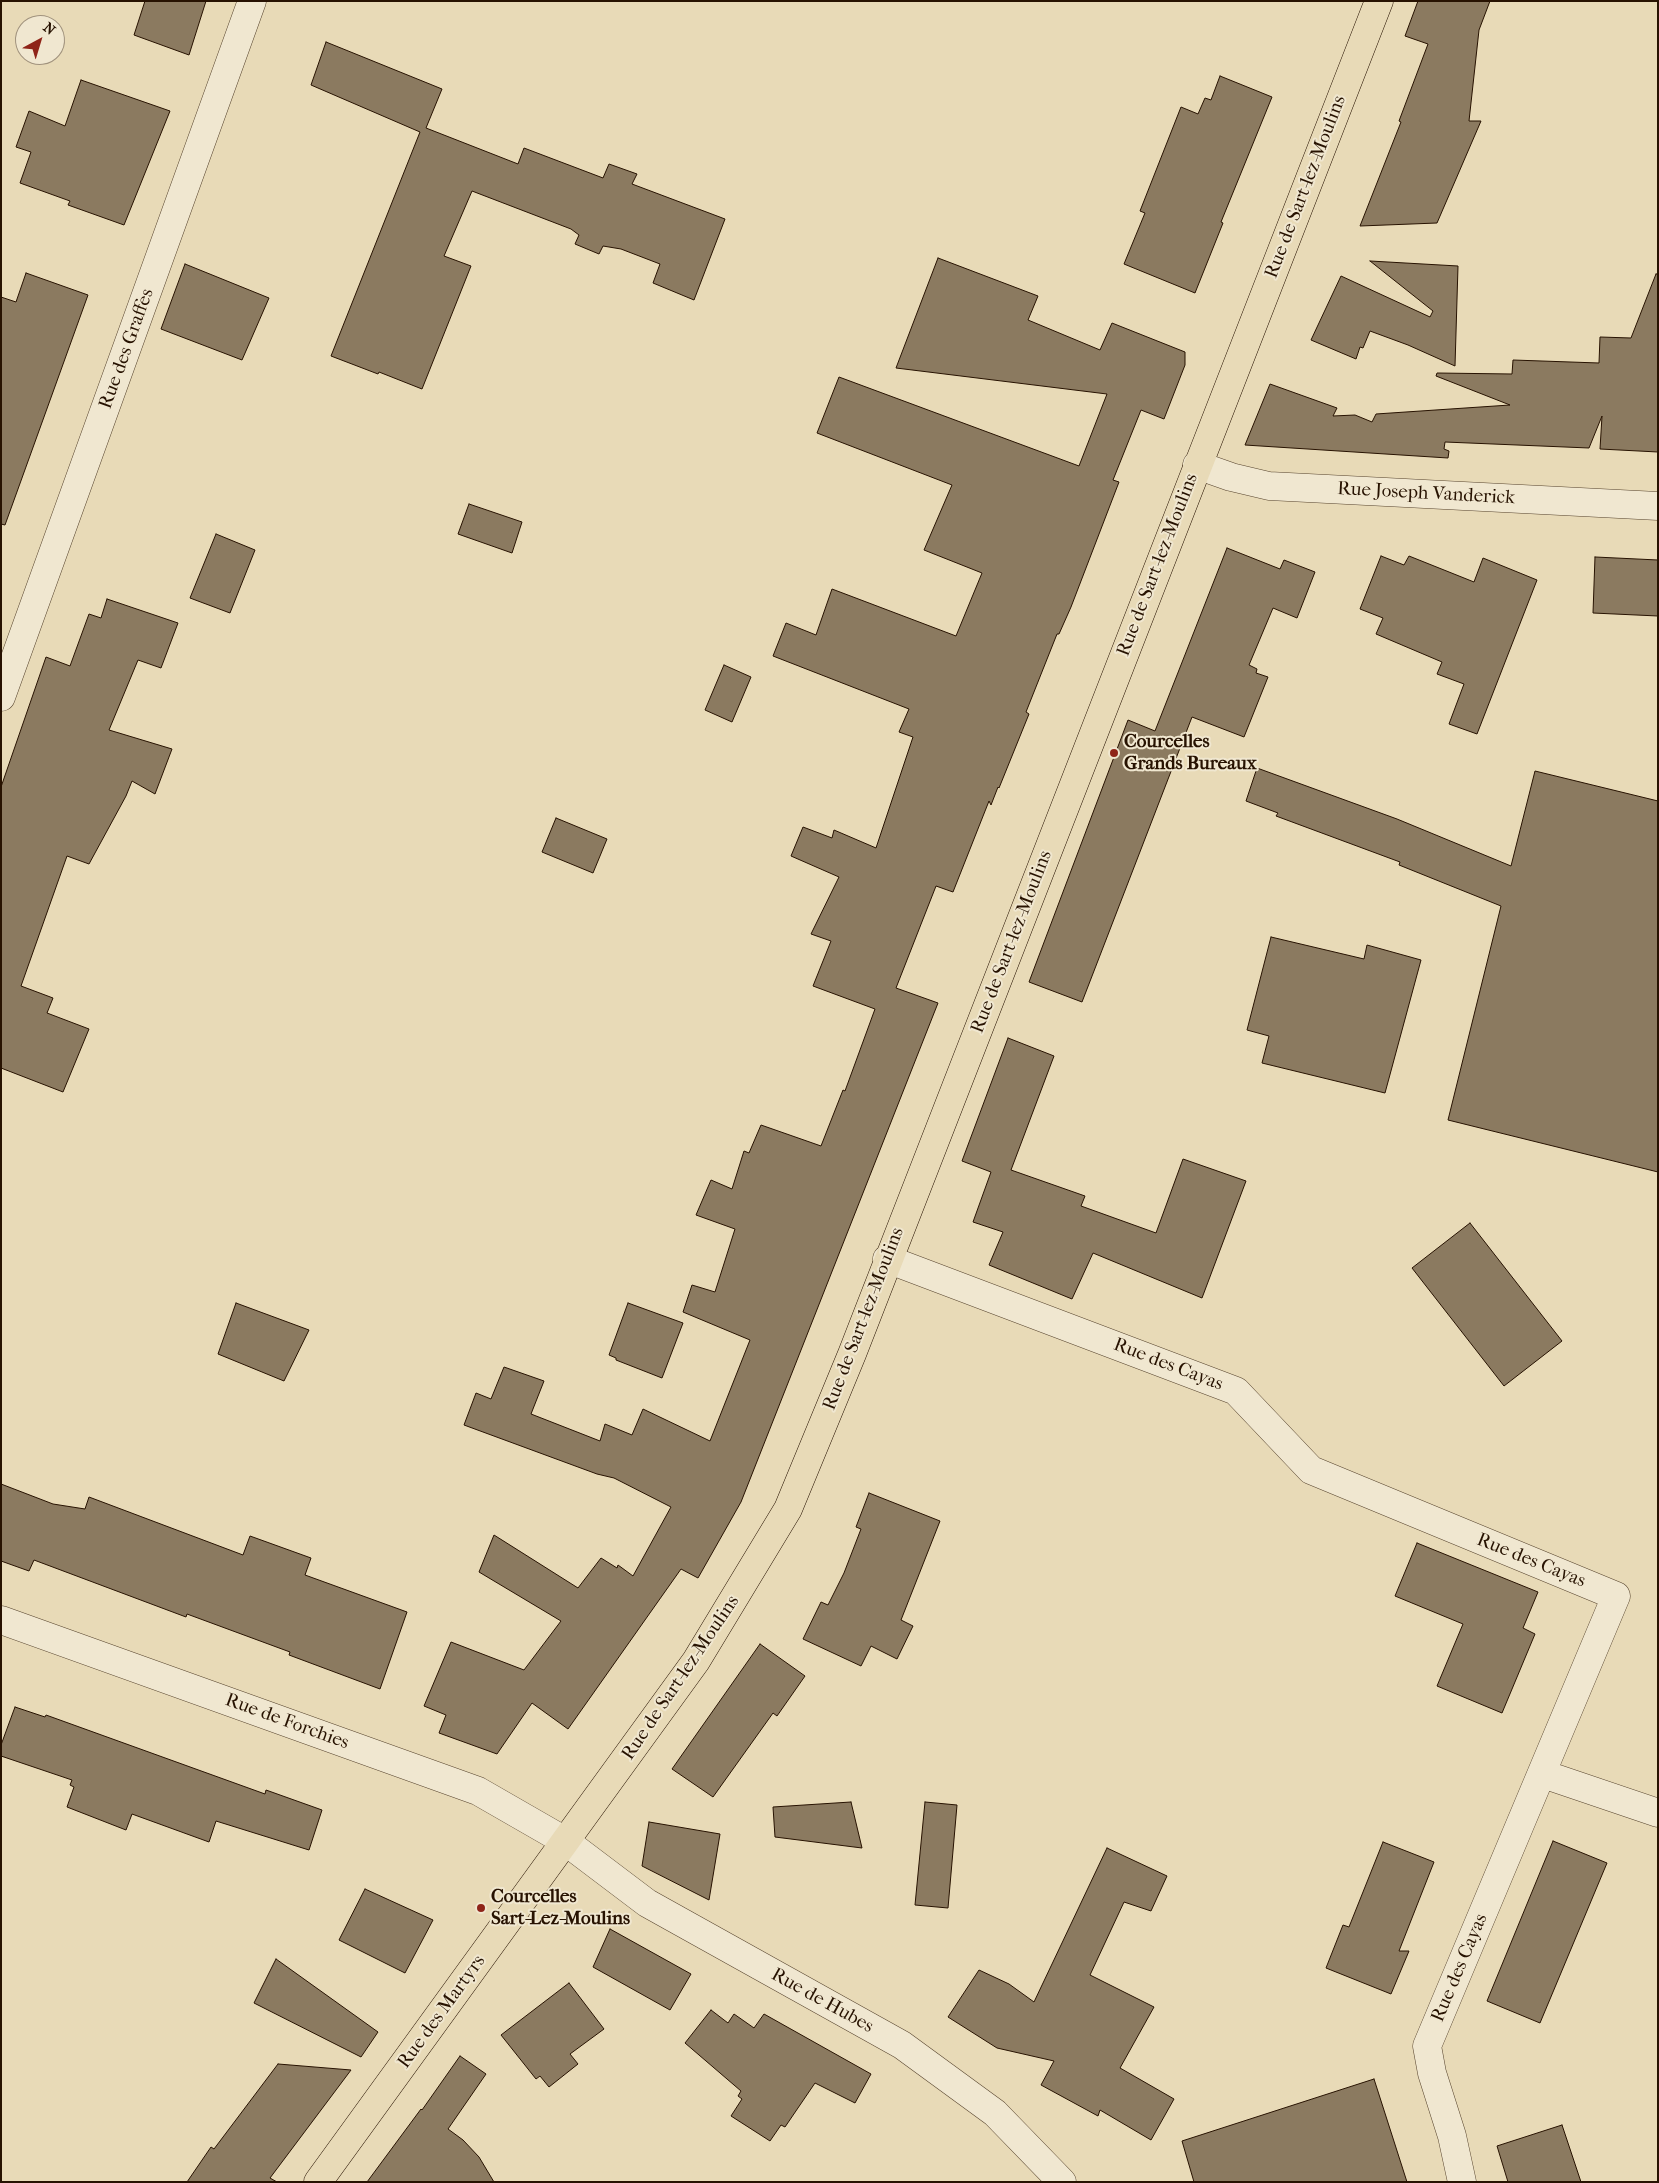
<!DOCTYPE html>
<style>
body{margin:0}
#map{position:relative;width:1659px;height:2183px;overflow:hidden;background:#e8dab7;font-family:"IM FELL French Canon",serif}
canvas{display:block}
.frame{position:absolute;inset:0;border:2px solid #271201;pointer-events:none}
.north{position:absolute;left:15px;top:15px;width:50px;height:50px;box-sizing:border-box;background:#f0e7d0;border:1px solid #a0927d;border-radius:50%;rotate:39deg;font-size:14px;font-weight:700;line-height:20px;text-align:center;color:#271201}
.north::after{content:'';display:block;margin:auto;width:18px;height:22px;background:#8f2418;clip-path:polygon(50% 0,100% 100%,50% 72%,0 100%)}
</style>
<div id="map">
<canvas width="1659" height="2183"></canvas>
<div class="frame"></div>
<div class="north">N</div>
</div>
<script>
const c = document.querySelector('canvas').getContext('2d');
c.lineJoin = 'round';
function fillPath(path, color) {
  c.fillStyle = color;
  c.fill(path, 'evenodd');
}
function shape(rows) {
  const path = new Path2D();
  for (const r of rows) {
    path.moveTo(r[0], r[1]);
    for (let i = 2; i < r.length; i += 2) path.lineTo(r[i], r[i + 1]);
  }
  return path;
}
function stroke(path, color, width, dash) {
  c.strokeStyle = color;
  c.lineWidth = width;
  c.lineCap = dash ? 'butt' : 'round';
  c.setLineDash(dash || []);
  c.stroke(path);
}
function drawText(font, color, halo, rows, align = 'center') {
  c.font = font + ' "IM FELL French Canon",serif';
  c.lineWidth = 4;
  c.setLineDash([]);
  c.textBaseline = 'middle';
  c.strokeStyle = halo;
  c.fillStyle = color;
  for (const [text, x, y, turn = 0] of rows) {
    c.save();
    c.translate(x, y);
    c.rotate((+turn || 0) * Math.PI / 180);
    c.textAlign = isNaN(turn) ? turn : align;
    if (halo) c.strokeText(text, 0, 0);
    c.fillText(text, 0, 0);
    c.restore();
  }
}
const building = shape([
 [145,1,206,1,189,55,134,35,145,1],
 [1418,1,1490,1,1479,30,1469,121,1481,121,1437,223,1360,226,1401,122,1399,121,1428,44,1405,36,1418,1],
 [326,42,442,89,426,128,518,164,524,148,603,178,609,164,637,174,632,184,725,219,694,300,653,283,660,264,621,249,603,246,599,254,575,244,579,235,571,229,472,191,444,256,471,266,422,389,379,372,378,374,331,356,420,132,311,85,326,42],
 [1220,76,1272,97,1221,222,1223,223,1195,293,1124,264,1145,213,1140,211,1181,107,1198,114,1205,98,1211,100,1220,76],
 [81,80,170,111,124,225,68,205,70,201,20,183,31,152,16,147,29,111,65,126,81,80],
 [938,258,1038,296,1028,320,1100,350,1112,323,1185,352,1185,365,1164,419,1141,410,1113,480,1119,482,1071,607,1059,634,1057,634,1026,712,1029,714,999,788,998,787,991,805,989,801,953,892,936,886,896,988,938,1003,741,1502,698,1578,681,1569,568,1729,532,1703,497,1754,439,1733,446,1715,424,1706,451,1642,524,1670,561,1621,479,1572,494,1535,578,1588,601,1558,617,1568,618,1565,633,1576,671,1507,614,1478,597,1474,464,1425,476,1393,491,1399,504,1367,544,1381,531,1414,600,1441,605,1424,632,1435,643,1409,710,1441,750,1340,683,1312,692,1285,715,1292,735,1229,696,1215,711,1180,732,1189,744,1151,749,1153,761,1125,821,1146,843,1090,845,1091,875,1009,813,986,831,941,811,934,839,877,791,856,803,827,832,838,834,830,876,848,913,737,899,732,909,709,773,656,786,623,816,635,832,589,956,636,982,573,924,550,952,485,817,433,839,377,1079,466,1107,394,896,368,938,258],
 [1370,261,1458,266,1455,366,1408,345,1370,331,1363,348,1360,347,1356,359,1311,340,1341,276,1430,317,1433,311,1370,261],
 [185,264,269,298,242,360,161,329,185,264],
 [26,273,88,295,5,525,1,524,1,297,16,302,26,273],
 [1656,274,1658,274,1658,452,1600,449,1602,416,1589,448,1445,442,1444,449,1449,451,1448,458,1245,445,1270,384,1337,408,1333,416,1355,415,1372,422,1376,414,1510,405,1436,376,1437,373,1512,374,1513,360,1599,363,1600,337,1631,338,1656,274],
 [469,504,522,522,512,553,458,534,469,504],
 [216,534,255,550,230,613,190,598,216,534],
 [1227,548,1280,569,1284,560,1315,572,1297,618,1273,608,1249,665,1257,669,1256,673,1268,677,1244,737,1192,717,1082,1002,1029,982,1128,720,1155,731,1227,548],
 [1381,556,1404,565,1409,556,1474,582,1483,558,1537,580,1477,734,1449,724,1464,684,1437,674,1442,662,1376,634,1383,618,1360,609,1381,556],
 [1595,557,1658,560,1658,616,1593,613,1595,557],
 [107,599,178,623,161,668,138,660,109,730,172,749,155,794,132,781,126,796,89,864,67,856,21,986,53,998,47,1013,89,1029,63,1092,1,1068,1,787,46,657,70,666,89,614,101,618,107,599],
 [724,665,751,677,732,722,705,710,724,665],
 [1257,768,1397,819,1511,866,1535,771,1658,801,1658,1172,1448,1120,1501,906,1399,865,1400,862,1276,816,1278,813,1246,801,1257,768],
 [556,818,607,839,593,873,542,852,556,818],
 [1271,937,1364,959,1367,945,1421,960,1385,1093,1262,1063,1269,1036,1247,1030,1271,937],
 [1008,1038,1054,1056,1011,1170,1085,1196,1081,1206,1156,1233,1183,1159,1246,1181,1202,1298,1093,1253,1072,1299,989,1265,1003,1232,973,1222,991,1172,962,1161,1008,1038],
 [1470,1223,1562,1341,1504,1386,1412,1268,1470,1223],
 [236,1303,309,1330,284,1381,218,1354,236,1303],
 [628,1303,683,1323,662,1378,616,1360,616,1358,609,1355,628,1303],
 [1,1484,53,1504,85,1509,89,1497,243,1555,250,1536,311,1558,305,1575,407,1612,380,1689,289,1655,290,1652,187,1614,186,1617,34,1560,29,1571,1,1561,1,1484],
 [869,1493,940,1521,901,1620,913,1626,897,1659,871,1646,861,1666,803,1639,821,1602,828,1605,844,1573,861,1529,856,1527,869,1493],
 [1417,1543,1538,1592,1523,1628,1535,1634,1502,1713,1437,1686,1463,1624,1395,1596,1417,1543],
 [760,1644,805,1676,777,1716,773,1713,713,1797,672,1769,760,1644],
 [15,1707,45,1717,46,1715,265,1794,266,1790,322,1810,309,1850,216,1821,209,1842,132,1814,126,1830,67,1807,74,1787,70,1785,72,1780,1,1756,1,1745,15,1707],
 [851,1802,862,1848,775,1837,773,1807,851,1802],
 [925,1802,957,1805,948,1908,915,1905,925,1802],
 [649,1822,720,1834,709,1900,642,1866,649,1822],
 [1553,1841,1607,1863,1540,2023,1487,2001,1553,1841],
 [1383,1842,1434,1862,1399,1951,1409,1951,1391,1994,1326,1968,1343,1925,1349,1927,1383,1842],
 [1107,1848,1167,1876,1151,1911,1124,1902,1090,1975,1154,2007,1120,2068,1174,2099,1151,2140,1100,2110,1098,2116,1041,2085,1054,2061,997,2048,948,2017,979,1970,1009,1984,1034,2002,1107,1848],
 [365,1889,433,1920,405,1973,339,1940,365,1889],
 [610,1929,691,1974,670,2010,593,1967,610,1929],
 [276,1959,378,2032,361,2057,254,2003,276,1959],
 [569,1983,604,2029,570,2054,578,2064,549,2087,540,2076,536,2079,501,2035,569,1983],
 [711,2010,728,2023,734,2014,754,2028,764,2014,871,2074,855,2103,815,2083,785,2127,781,2125,770,2141,731,2116,742,2099,738,2096,741,2091,685,2043,711,2010],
 [460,2056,486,2074,448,2129,463,2140,479,2157,494,2182,367,2182,421,2109,422,2110,460,2056],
 [278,2064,351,2070,270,2178,277,2182,187,2182,211,2147,214,2149,278,2064],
 [1374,2079,1407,2182,1194,2182,1182,2141,1374,2079],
 [1562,2125,1581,2182,1508,2182,1497,2146,1562,2125]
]);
const minor = shape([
 [1197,465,1231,477,1269,486,1658,506],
 [1,697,252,1],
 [887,1259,1236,1391,1311,1470,1616,1596,1427,2046,1432,2073,1452,2136,1462,2182],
 [1,1620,478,1791,565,1841,647,1903,902,2045,995,2113,1062,2182],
 [1543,1774,1658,1813]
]);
const major = shape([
 [318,2182,696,1661,788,1509,852,1354,1379,1]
]);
const markers = [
 [1114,753,5,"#8f2418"],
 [481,1908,5,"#8f2418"]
];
const streetNames = [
 ["Rue de Sart-lez-Moulins",1306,187,-69],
 ["Rue des Graffes",127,349,-70],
 ["Rue Joseph Vanderick",1426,494,3],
 ["Rue de Sart-lez-Moulins",1158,565,-69],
 ["Rue de Sart-lez-Moulins",1012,942,-69],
 ["Rue de Sart-lez-Moulins",864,1319,-69],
 ["Rue des Cayas",1168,1365,21],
 ["Rue des Cayas",1531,1561,22],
 ["Rue de Sart-lez-Moulins",681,1678,-56],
 ["Rue de Forchies",287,1722,20],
 ["Rue des Cayas",1460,1968,-67],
 ["Rue de Hubes",822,2001,29],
 ["Rue des Martyrs",442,2012,-54]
];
const poiNames = [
 ["Courcelles",1124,742],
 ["Grands Bureaux",1124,764],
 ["Courcelles",491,1897],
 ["Sart-Lez-Moulins",491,1919]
];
fillPath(building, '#8b7a60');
stroke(building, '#271201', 1);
stroke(minor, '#57442e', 29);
stroke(major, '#271201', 29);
stroke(minor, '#f0e7d0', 28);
stroke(major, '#e8dab7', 28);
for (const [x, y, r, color] of markers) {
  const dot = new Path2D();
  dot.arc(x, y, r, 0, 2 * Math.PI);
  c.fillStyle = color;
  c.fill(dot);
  stroke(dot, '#f0e7d0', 2);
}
drawText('19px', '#271201', '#f0e7d0', streetNames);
drawText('bold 19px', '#271201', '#f0e7d0', poiNames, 'left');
</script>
